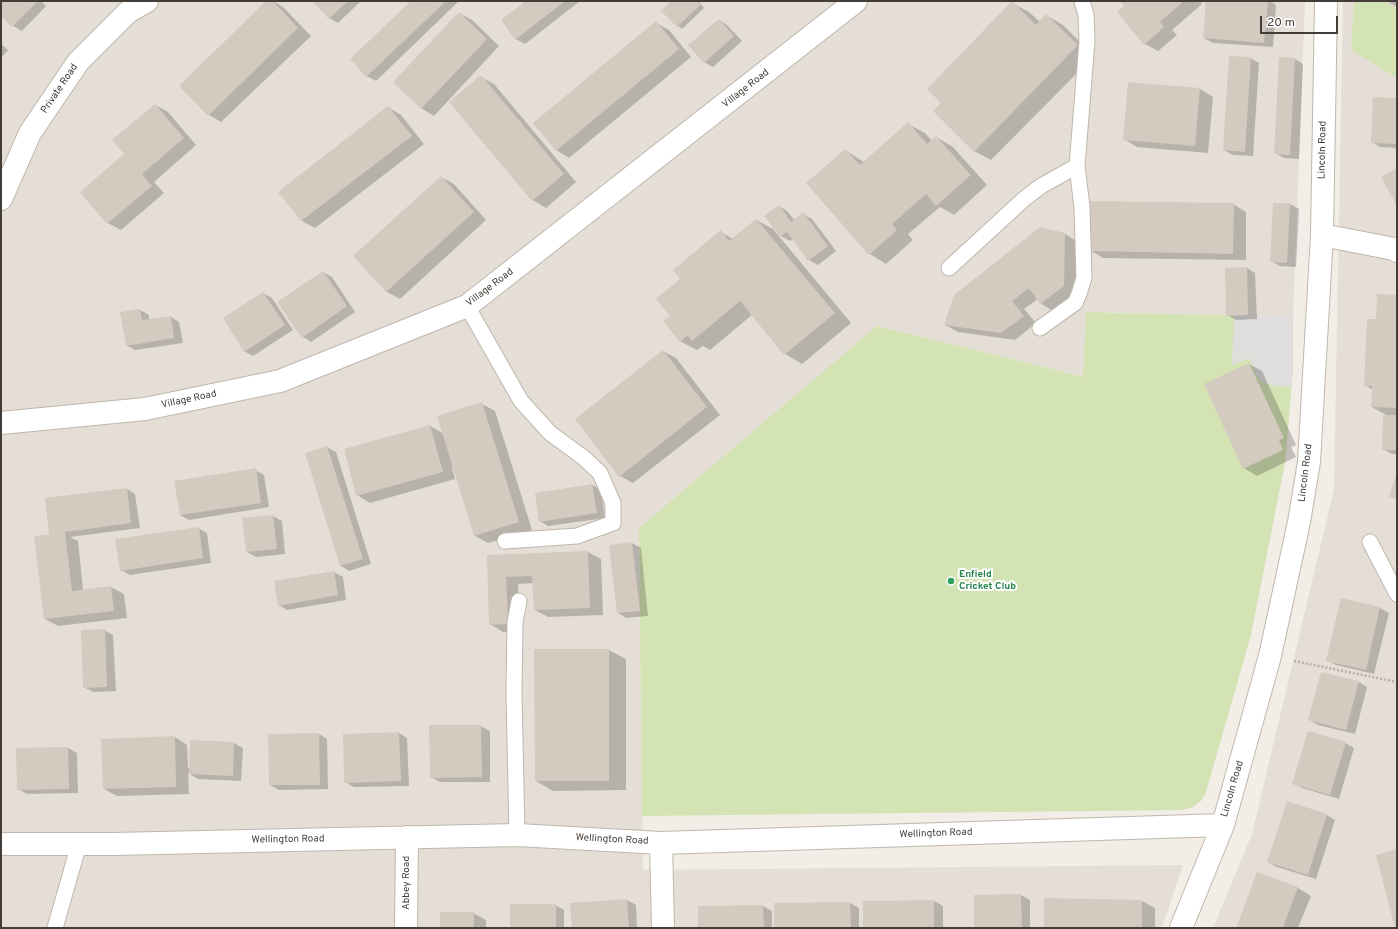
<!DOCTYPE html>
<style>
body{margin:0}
#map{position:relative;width:1398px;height:929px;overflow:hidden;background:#f2ede7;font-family:Overpass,sans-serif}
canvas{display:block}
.frame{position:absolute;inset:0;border:2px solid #443d37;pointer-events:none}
.scale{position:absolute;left:1260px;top:16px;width:78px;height:18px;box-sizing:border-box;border:2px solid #443d37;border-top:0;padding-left:5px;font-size:12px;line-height:14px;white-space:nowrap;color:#443d37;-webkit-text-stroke:3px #fff;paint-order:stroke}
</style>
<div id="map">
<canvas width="1398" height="929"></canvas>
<div class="frame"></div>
<div class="scale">20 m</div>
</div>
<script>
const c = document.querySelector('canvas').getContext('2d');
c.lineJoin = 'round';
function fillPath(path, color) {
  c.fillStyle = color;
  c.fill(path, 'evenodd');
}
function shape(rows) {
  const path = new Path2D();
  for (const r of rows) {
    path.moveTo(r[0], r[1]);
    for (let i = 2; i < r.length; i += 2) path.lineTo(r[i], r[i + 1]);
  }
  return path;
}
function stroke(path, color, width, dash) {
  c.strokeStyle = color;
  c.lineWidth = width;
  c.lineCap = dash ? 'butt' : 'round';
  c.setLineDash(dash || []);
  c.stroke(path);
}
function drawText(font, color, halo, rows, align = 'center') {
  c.font = font + ' Overpass,sans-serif';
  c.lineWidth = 4;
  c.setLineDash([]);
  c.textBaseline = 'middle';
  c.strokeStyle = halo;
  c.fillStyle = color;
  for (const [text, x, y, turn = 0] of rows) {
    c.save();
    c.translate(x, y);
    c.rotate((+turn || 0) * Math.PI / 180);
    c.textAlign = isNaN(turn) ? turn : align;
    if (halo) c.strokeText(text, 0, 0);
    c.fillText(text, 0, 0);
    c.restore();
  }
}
const residential = shape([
 [1,1,1305,1,1293,317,1086,312,1084,377,1053,369,877,327,639,528,643,870,1183,865,1162,928,1,928],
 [1343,1,1397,1,1397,928,1213,928,1252,834,1334,489]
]);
const green = shape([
 [1354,1,1385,1,1397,9,1397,78,1351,50],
 [1086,312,1293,317,1293,370,1285,463,1251,635,1206,792,1201,801,1193,807,1182,810,642,816,639,528,877,326,1053,369,1083,377]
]);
const parking = shape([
 [1234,315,1293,317,1292,387,1269,385,1261,381,1257,376,1249,358,1232,365]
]);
const shadow = shape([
 [1,1,41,1,46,6,22,31,13,26,1,14],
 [268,1,273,1,283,7,311,36,221,122,209,115],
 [313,1,361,1,338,23,329,18],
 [412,1,459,1,376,81,367,76],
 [527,1,580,1,525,44,516,39],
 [673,1,698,1,704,8,682,29,678,26],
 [1121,1,1200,1,1202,4,1172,30,1177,35,1158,51,1145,44,1125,6],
 [1207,1,1270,1,1276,5,1273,47,1213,43,1204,38],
 [1386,1,1397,1,1397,6,1395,6],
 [1012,3,1029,12,1040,22,1046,15,1063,25,1094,56,991,160,974,151,943,103],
 [459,13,472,20,499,46,434,116,421,108],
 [719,20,727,25,742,41,713,67,704,62],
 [656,23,669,30,691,57,569,158,556,150],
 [1,44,8,50,1,58],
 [1250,58,1259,63,1253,156,1233,155,1224,150],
 [1295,59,1303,64,1299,159,1284,158,1275,153],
 [481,77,494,84,576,182,546,208,533,200,451,102],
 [1129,83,1200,89,1213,97,1208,153,1137,147,1124,139],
 [1397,99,1397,148,1380,147,1372,142],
 [155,105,168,112,196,145,154,182,164,193,121,230,108,223,126,154],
 [388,107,401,115,424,144,315,228,302,221,280,192],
 [908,124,925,133,932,141,936,137,953,147,987,185,954,215,940,207,908,234,913,240,886,264,870,254,845,150,864,162],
 [441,177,454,184,486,220,400,299,387,292,354,256],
 [1233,204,1246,212,1246,260,1103,258,1090,250],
 [1274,204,1290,204,1299,209,1296,267,1280,266,1271,261],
 [779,206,787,211,794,220,803,214,812,219,836,251,818,265,809,260,793,239,790,241,779,235],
 [756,220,773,229,851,323,802,364,785,354,753,314,710,350,703,346,697,350,680,341,671,316,681,279,721,232,733,239],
 [1065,234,1078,242,1076,294,1053,311,1040,303,1038,299,1024,309,1036,323,1015,340,958,332,945,325],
 [1247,268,1255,273,1257,319,1236,320,1227,315],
 [323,272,332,277,355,312,311,342,303,337],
 [263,293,272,298,293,330,253,356,244,351],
 [1397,296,1397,454,1392,454,1383,449,1388,416,1372,407,1373,390,1365,385,1377,320],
 [140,310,149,315,149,320,171,317,179,322,183,343,135,350,126,345],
 [663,351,676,358,720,415,633,483,620,476],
 [1249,364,1262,371,1296,445,1291,447,1296,457,1257,476,1244,468],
 [482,404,495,411,532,530,488,543,475,536,454,467,452,468,455,479,370,503,357,495,430,426,444,434],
 [327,447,336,452,371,564,349,571,341,566,306,454],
 [255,470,264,475,269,507,189,520,180,515],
 [592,485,601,490,605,518,548,526,540,521],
 [127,489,135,494,140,528,70,537,78,541,83,590,111,587,124,594,127,618,58,626,45,619,53,535,50,533],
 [273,516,282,521,285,554,256,557,247,552],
 [198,528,207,533,211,563,130,575,121,570],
 [632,543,641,548,648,616,626,618,618,613],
 [588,552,601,559,603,615,548,617,535,610,534,583,518,584,520,631,503,632,490,624,488,556],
 [334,572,343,577,346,600,287,610,279,605],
 [1341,599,1380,608,1389,613,1374,674,1336,665,1327,660],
 [104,630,113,635,116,691,93,692,84,687],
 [609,650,626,659,626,790,553,791,536,781],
 [1359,682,1367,687,1355,734,1318,725,1310,720],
 [481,726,490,731,490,782,440,782,431,777],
 [399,733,407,738,409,786,354,787,345,782],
 [319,734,327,739,328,789,279,790,270,785],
 [175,737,187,745,188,768,190,768,191,741,234,743,243,748,241,781,198,779,188,773,189,794,117,796,104,789],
 [1345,743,1354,748,1339,799,1302,788,1293,783],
 [68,748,77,753,78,793,27,794,18,789,17,749],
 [1327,815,1335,820,1316,879,1277,867,1268,862],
 [1258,874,1298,888,1311,896,1298,928,1237,928],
 [1021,895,1030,900,1030,928,975,928,975,896],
 [1045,899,1142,901,1155,908,1155,928,1045,928],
 [627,900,636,905,637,928,573,928],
 [934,901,943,906,943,928,864,928],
 [850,903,859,908,859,928,775,928,775,904],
 [555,905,564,910,564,928,511,928],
 [763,906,772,911,772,928,699,928,699,907],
 [473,913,486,920,486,928,441,928]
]);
const building = shape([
 [1,1,38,1,12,27,1,16],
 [266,1,273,1,298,28,208,116,179,86],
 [312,1,348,1,329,19],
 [411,1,446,1,366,77,350,59],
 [526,1,565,1,515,40,501,20],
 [671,1,697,1,700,5,677,27,661,11],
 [1012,1,1036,25,1046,14,1078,45,974,152,933,111,941,103,927,89],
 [1120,1,1184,1,1160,22,1164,27,1144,45,1117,12,1124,6],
 [1206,1,1268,1,1264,43,1203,38],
 [459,12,487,39,421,109,393,82],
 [719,19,734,36,704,63,688,45],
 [656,21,679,49,556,151,533,123],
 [1229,56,1251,57,1245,152,1223,150],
 [1279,57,1295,58,1290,155,1274,154],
 [481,75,564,174,532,201,449,102],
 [1128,82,1200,88,1195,146,1123,140],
 [1373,97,1397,98,1397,144,1371,143],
 [155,104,184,138,142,174,152,186,107,224,80,192,124,154,112,140],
 [388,106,412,136,301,221,278,192],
 [908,122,927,144,936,136,971,175,936,206,926,194,892,224,897,230,869,255,806,183,845,149,860,165],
 [1397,168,1397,206,1381,177],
 [441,176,474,212,386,292,353,256],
 [1090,201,1234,203,1233,254,1089,251],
 [1273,203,1290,203,1287,263,1270,262],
 [779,205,791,222,803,212,828,246,808,261,787,232,780,237,764,216],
 [756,219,835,313,784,355,740,301,692,341,688,335,680,342,663,321,670,316,656,299,680,279,673,270,721,230,729,241],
 [1040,227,1065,233,1064,286,1040,304,1029,288,1012,301,1024,316,1001,333,944,325,954,295],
 [1247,267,1248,315,1226,316,1225,268],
 [323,271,347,306,302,338,277,302],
 [263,292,285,325,244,352,223,318],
 [1377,294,1397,295,1397,408,1371,407,1372,386,1364,386,1367,319,1376,319],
 [140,309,142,320,171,316,174,338,126,346,120,312],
 [663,350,707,407,619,477,575,419],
 [1249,363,1284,438,1279,440,1283,450,1243,469,1204,384],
 [482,402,519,522,474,536,437,416],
 [1383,415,1397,415,1397,450,1382,450],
 [430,425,443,472,356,496,344,449],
 [327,446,363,559,340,566,305,453],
 [256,468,261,503,180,515,174,481],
 [1397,472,1397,499,1389,497],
 [592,484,597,513,539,522,535,493],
 [127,488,131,523,65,532,72,591,111,586,114,611,44,619,34,536,55,534,49,534,45,498],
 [273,515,277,549,246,552,242,518],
 [199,527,203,558,120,571,115,539],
 [632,542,640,611,617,613,609,545],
 [588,551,590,608,534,610,532,576,506,577,508,624,489,625,487,555],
 [334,571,338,595,278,606,274,581],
 [1341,598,1380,607,1366,670,1326,661],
 [105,629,107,687,83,688,81,630],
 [534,649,609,649,609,781,535,781],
 [1321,672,1359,681,1346,730,1308,720],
 [429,725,481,725,482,777,430,778],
 [1308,731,1346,742,1330,795,1292,784],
 [399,732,401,781,344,783,343,734],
 [319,733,320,785,269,785,268,734],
 [175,736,176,787,103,789,101,739],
 [190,740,234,742,233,776,189,774],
 [68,747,69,789,17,790,16,748],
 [1287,801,1327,814,1308,875,1267,862],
 [1397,849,1397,928,1395,928,1376,855],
 [1257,872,1298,887,1283,928,1236,928],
 [1021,894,1022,928,974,928,974,895],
 [1044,898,1142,900,1142,928,1044,928],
 [627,899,629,928,572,928,570,903],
 [934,900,934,928,863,928,863,901],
 [850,902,851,928,774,928,774,903],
 [510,904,556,904,556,928,510,928],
 [763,905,764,928,698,928,698,906],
 [440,912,474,912,474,928,440,928]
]);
const path = shape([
 [1294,661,1397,682]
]);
const service = shape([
 [1077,166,1087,41,1086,15,1082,1],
 [949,268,1024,199,1041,186,1077,166,1082,207,1084,278,1079,294,1075,303,1040,328],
 [467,306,521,401,550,433,584,458,600,473,613,503,613,523,577,536,505,541],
 [1370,542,1397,594],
 [517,835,514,693,515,622,519,601],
 [55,928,79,844]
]);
const minor = shape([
 [1,199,30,133,78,62,128,12,147,1],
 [1322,235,1394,249,1397,251],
 [1,423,145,409,280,381,467,306,856,1],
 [661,843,663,928],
 [1,844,114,844,517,835,661,843,1223,825],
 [406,928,407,837],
 [1181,928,1223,825,1270,656,1299,522,1309,462,1322,235,1326,1]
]);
const markers = [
 [951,581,4,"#2e9e5b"]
];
const streetNames = [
 ["Private Road",60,89,-56],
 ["Village Road",746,89,-38],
 ["Lincoln Road",1323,150,-89],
 ["Village Road",490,288,-37],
 ["Village Road",189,400,-12],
 ["Lincoln Road",1306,473,-83],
 ["Lincoln Road",1233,789,-74],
 ["Wellington Road",936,834,-2],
 ["Wellington Road",288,840,-1],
 ["Wellington Road",612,840,3],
 ["Abbey Road",407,883,-90]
];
const leisureNames = [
 ["Enfield",959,575],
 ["Cricket Club",959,587]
];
fillPath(residential, '#e5ded6');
fillPath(green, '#d3e3b3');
fillPath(parking, '#e0dedc');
fillPath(shadow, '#0003');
fillPath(building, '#d5cac0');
stroke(service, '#bfb7ad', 17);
stroke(minor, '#bfb7ad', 24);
stroke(path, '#bdad9d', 2.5, [2, 2]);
stroke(service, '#fff', 15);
stroke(minor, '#fff', 22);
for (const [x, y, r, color] of markers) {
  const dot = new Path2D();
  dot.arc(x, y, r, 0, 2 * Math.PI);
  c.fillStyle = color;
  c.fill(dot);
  stroke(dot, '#fff', 1.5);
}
drawText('10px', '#443d37', '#fff', streetNames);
drawText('bold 10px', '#27864d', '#fff', leisureNames, 'left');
</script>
